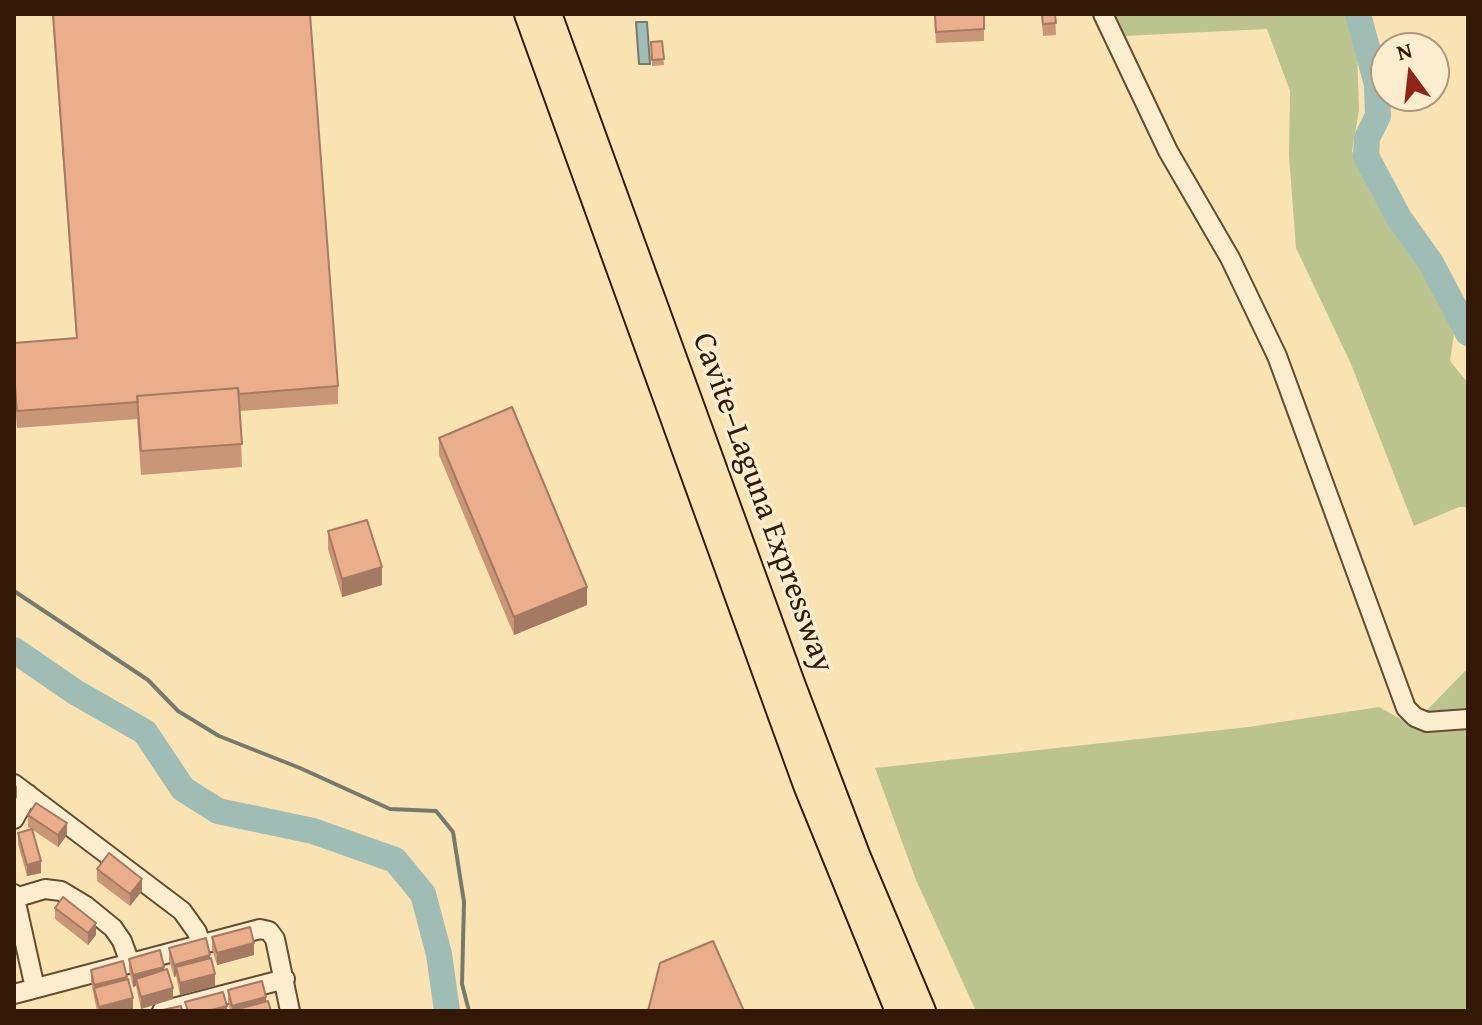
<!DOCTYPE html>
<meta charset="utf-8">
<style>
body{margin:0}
#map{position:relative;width:1482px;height:1025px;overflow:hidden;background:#f9e3b3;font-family:"Gentium Book Plus",serif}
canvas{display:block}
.frame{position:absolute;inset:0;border:16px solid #331905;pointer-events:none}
.north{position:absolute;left:1370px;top:32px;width:80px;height:80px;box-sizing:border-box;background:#fbedce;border:2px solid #ab987e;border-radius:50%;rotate:345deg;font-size:22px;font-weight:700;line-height:32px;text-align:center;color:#331905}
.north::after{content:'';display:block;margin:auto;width:28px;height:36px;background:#8f2418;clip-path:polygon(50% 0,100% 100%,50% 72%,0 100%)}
</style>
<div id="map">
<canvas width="1482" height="1025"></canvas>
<div class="frame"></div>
<div class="north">N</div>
</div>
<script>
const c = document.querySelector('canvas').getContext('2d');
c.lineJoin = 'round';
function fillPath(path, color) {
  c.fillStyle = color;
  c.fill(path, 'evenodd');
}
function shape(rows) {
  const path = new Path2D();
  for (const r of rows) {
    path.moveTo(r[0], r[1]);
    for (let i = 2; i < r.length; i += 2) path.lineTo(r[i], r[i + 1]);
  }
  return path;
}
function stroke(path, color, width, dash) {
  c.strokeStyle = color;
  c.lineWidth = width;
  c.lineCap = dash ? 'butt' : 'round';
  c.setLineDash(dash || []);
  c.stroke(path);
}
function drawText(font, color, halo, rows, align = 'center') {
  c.font = font + ' "Gentium Book Plus",serif';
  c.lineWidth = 7;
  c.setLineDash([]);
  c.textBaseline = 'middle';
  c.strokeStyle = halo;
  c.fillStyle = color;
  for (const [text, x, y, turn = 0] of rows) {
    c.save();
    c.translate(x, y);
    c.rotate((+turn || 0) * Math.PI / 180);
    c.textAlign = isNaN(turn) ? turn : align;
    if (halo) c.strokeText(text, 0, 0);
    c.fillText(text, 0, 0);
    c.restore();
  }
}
const green = shape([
 [1112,14,1352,14,1356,21,1359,110,1352,151,1392,225,1445,309,1454,334,1450,361,1468,383,1468,507,1459,507,1414,526,1351,364,1296,248,1289,156,1290,91,1267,29,1124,36],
 [1468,668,1468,1011,976,1011,916,880,875,768,1248,727,1379,707,1406,722,1426,711]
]);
const water = shape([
 [636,22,647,22,650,64,639,64,636,22]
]);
const stream = shape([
 [14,591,148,680,178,711,219,736,300,768,390,809,436,811,453,832,464,902,462,984,469,1011]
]);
const river = shape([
 [1358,14,1377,85,1378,116,1367,138,1366,156,1399,218,1431,263,1468,333],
 [14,650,75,692,145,732,183,789,218,811,313,831,395,860,423,894,439,954,447,1011]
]);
const minor = shape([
 [1103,14,1168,151,1230,258,1277,356,1406,708,1415,717,1427,722,1468,719],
 [14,784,182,911,197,932,201,944],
 [14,819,28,794],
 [14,894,35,988],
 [15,898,45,889,61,891,86,906,113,928,122,941,130,963],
 [14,994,260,929,269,931,275,939,290,1011],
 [162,1011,285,979]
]);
const highway = shape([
 [528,14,807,785,899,1011],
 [548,14,791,683,857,857,922,1011]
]);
const wall = shape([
 [52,14,310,14,338,386,338,404,240,411,242,467,141,475,137,419,17,428,14,391,14,343,76,338],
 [934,14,984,14,984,41,936,43],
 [1041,14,1055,14,1056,35,1043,36],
 [662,41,664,65,652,66,651,42],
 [439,438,587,605,514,635,439,455],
 [328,531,382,585,342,597,328,549],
 [28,815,67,835,58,847,33,830,41,873,27,876,18,844,18,833,32,829,28,827],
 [97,869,142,891,130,906,97,881],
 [55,908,96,935,88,945,55,919],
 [212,937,254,955,217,965,212,949],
 [169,948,210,959,215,986,180,995,176,976,174,977,169,960],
 [129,959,164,970,173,999,141,1009,136,986,133,987,129,970],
 [91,970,127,979,133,1009,127,1011,97,1011,91,982],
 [228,990,266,1002,271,1011,230,1011,228,1002]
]);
const shadedWall = shape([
 [382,567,382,585,342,597,342,579],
 [587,587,587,605,514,635,514,617],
 [17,785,17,797,14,803,14,791],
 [67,823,67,835,58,847,58,835],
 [41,861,41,873,27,876,27,865],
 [142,879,142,891,130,906,130,894],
 [96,923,96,935,88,945,88,933],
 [254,943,254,955,217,965,217,953],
 [210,955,210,967,176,967,176,976,174,977,174,965],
 [164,967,164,979,136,979,136,986,133,987,133,975],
 [215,974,215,986,180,995,180,983],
 [127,977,127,989,94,991,94,985],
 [173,988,173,999,141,1009,141,997],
 [266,997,266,1009,232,1011,232,1006],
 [133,998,133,1009,127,1011,99,1011,99,1007],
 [227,1006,227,1011,207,1011]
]);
const building = shape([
 [53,14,310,14,338,386,239,394,238,388,137,396,138,402,17,411,14,373,14,343,77,338,53,14],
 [935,14,984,14,984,29,936,32,935,14],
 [1042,14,1055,14,1056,23,1043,24,1042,14],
 [662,41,664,59,652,60,651,42,662,41],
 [238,388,242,444,141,451,137,396,238,388],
 [512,407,587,587,514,617,439,438,512,407],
 [367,520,382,567,342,579,328,531,367,520],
 [36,803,67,823,58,835,28,815,36,803],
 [32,829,41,861,27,865,18,833,32,829],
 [109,853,142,879,130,894,97,869,109,853],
 [63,897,96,923,88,933,55,908,63,897],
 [250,927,254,943,217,953,212,937,250,927],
 [206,938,210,955,174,965,169,948,206,938],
 [713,941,744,1011,648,1011,660,963,713,941],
 [160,950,164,967,133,975,129,959,160,950],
 [211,958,215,974,180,983,176,967,211,958],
 [123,961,127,977,94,985,91,970,123,961],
 [167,969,173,988,141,997,136,979,167,969],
 [128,979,133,998,99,1007,94,988,128,979],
 [262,981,266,997,232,1006,228,990,262,981],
 [223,992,227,1006,207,1011,188,1011,185,1002,223,992],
 [268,1001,271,1011,234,1010,268,1001],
 [181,1006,182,1011,158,1011,181,1006]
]);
const streetNames = [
 ["Cavite–Laguna Expressway",762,503,70]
];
fillPath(green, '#bbc48f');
fillPath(water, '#9fbdb4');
stroke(water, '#747b6e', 2);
stroke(stream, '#747b6e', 4);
stroke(river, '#9fbdb4', 26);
stroke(minor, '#644c30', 22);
stroke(highway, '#331905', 30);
stroke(minor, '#fbedce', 18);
stroke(highway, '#f9e3b3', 26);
fillPath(wall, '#c99678');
fillPath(shadedWall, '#a47a62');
fillPath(building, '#eaae8c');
stroke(building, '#a47a62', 2);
drawText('32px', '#331905', '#fbedce', streetNames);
</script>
